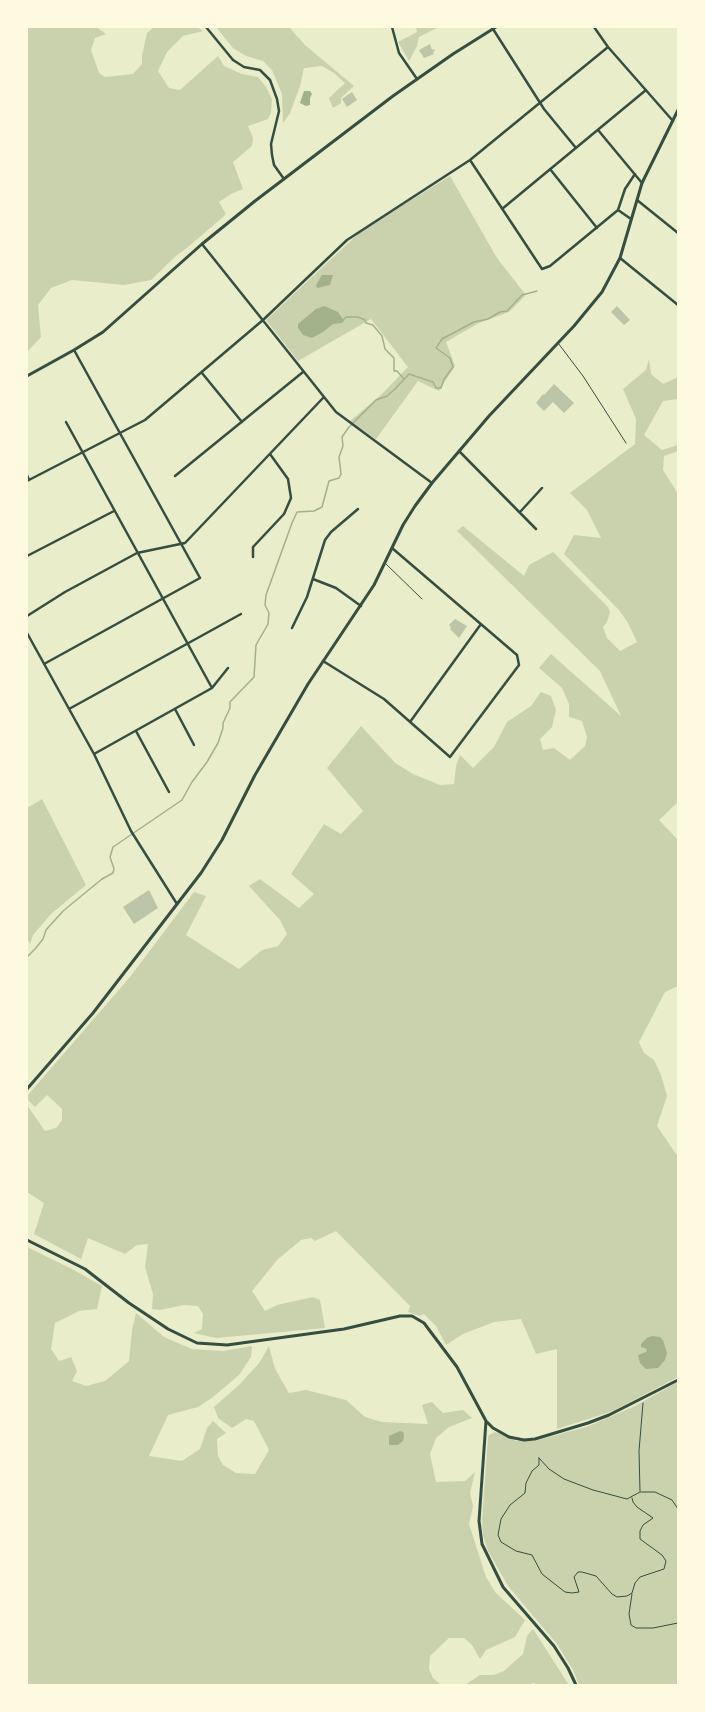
<!DOCTYPE html>
<style>
body{margin:0}
#map{position:relative;width:705px;height:1712px;overflow:hidden;background:#e9edc9;font-family:"PT Sans",sans-serif}
canvas{display:block}
.frame{position:absolute;inset:0;border:28px solid #fefae0;pointer-events:none}
</style>
<div id="map">
<canvas width="705" height="1712"></canvas>
<div class="frame"></div>
</div>
<script>
const c = document.querySelector('canvas').getContext('2d');
c.lineJoin = 'round';
function fillPath(path, color) {
  c.fillStyle = color;
  c.fill(path, 'evenodd');
}
function shape(rows) {
  const path = new Path2D();
  for (const r of rows) {
    path.moveTo(r[0], r[1]);
    for (let i = 2; i < r.length; i += 2) path.lineTo(r[i], r[i + 1]);
  }
  return path;
}
function stroke(path, color, width, dash) {
  c.strokeStyle = color;
  c.lineWidth = width;
  c.lineCap = dash ? 'butt' : 'round';
  c.setLineDash(dash || []);
  c.stroke(path);
}
const green = shape([
 [27,27,96,27,106,34,95,38,91,50,99,73,105,77,133,74,142,64,142,56,147,33,154,27,197,27,203,31,183,36,167,52,158,71,169,88,180,90,218,56,224,66,242,74,258,77,266,87,272,99,271,113,268,119,248,126,253,138,252,146,233,162,243,189,231,194,219,202,226,214,223,217,188,247,177,255,151,280,124,285,72,280,51,288,38,305,41,337,27,352],
 [216,27,289,27,305,45,354,86,341,98,341,103,333,108,329,98,345,83,334,73,322,66,304,68,300,86,290,113,283,123,282,94,272,70,263,61,246,56,233,48],
 [416,27,439,27,419,37,417,46,409,61,398,42,417,32],
 [450,176,497,258,526,295,509,312,479,323,446,342,455,366,439,391,418,381,376,439,350,421,382,394,408,367,371,319,298,361,266,320,360,232],
 [649,359,651,374,663,384,678,377,678,399,663,401,644,435,662,450,678,445,678,451,664,456,663,470,678,494,678,802,659,820,678,840,678,986,665,992,639,1042,644,1053,654,1060,661,1075,667,1096,657,1126,678,1157,678,1377,613,1411,557,1429,557,1349,536,1354,521,1319,494,1322,463,1334,446,1345,436,1326,424,1314,420,1316,408,1312,410,1306,336,1231,315,1241,311,1238,301,1240,277,1260,252,1291,265,1311,277,1305,313,1297,320,1300,325,1328,216,1338,194,1333,202,1329,203,1314,198,1306,184,1305,160,1310,152,1309,153,1294,145,1267,148,1244,137,1245,125,1254,88,1238,81,1259,34,1234,44,1203,27,1192,27,1105,45,1131,56,1128,62,1120,62,1109,47,1095,35,1107,27,1099,27,1096,130,977,194,892,206,896,186,935,239,969,262,950,278,946,287,934,280,920,249,886,260,879,299,908,314,894,291,874,324,824,341,834,363,811,327,768,361,726,395,763,413,774,440,785,454,784,456,766,460,755,473,768,494,747,507,722,531,706,541,692,551,696,556,710,552,727,540,739,543,750,554,748,570,760,585,746,587,737,582,721,569,717,569,704,562,688,539,668,551,654,621,716,600,671,457,531,463,526,524,576,529,565,553,552,608,607,610,612,607,622,603,627,607,638,620,651,637,642,628,623,619,610,564,554,574,535,601,538,587,510,570,493,635,444,636,419,623,389,646,370],
 [42,799,86,885,51,914,33,935,30,944,27,938,27,808],
 [27,1247,74,1270,102,1286,97,1309,79,1311,55,1323,51,1349,59,1361,71,1357,77,1371,72,1381,86,1386,105,1381,129,1361,132,1330,136,1313,164,1337,192,1349,223,1351,252,1346,251,1357,239,1375,213,1397,198,1407,168,1415,149,1456,182,1461,200,1449,207,1428,213,1421,226,1433,217,1439,218,1456,223,1465,236,1473,255,1474,269,1450,254,1421,246,1419,232,1428,218,1418,214,1407,239,1385,260,1362,269,1346,275,1369,289,1393,306,1390,346,1400,365,1417,382,1422,428,1424,422,1405,432,1402,443,1413,463,1410,472,1418,449,1427,436,1438,430,1454,436,1482,465,1481,475,1472,470,1493,473,1506,469,1524,486,1577,495,1592,525,1620,515,1637,486,1650,480,1659,472,1645,464,1638,449,1638,430,1656,429,1669,433,1678,441,1685,27,1685],
 [678,1382,678,1685,579,1685,573,1670,557,1644,508,1586,488,1551,483,1536,482,1521,488,1437,489,1435,495,1432,516,1441,535,1441,589,1426,635,1406],
 [533,1629,569,1685,539,1685,533,1683,530,1685,465,1685,480,1675,494,1675,504,1671,523,1654,527,1636]
]);
const water = shape([
 [304,91,310,91,312,94,310,98,310,105,306,106,300,103],
 [322,275,333,275,330,285,317,288,316,285],
 [324,306,338,312,344,321,342,323,333,324,323,332,312,338,303,335,298,328,298,324,316,309],
 [652,1336,660,1337,663,1340,667,1353,665,1360,658,1368,646,1369,640,1363,638,1355,646,1352,647,1349,641,1347,641,1344,647,1338],
 [400,1431,403,1432,404,1436,403,1441,398,1445,389,1445,389,1436]
]);
const stream = shape([
 [343,320,346,317,358,317,365,320,366,323,373,325,382,336,385,349,394,358,394,371,397,371,404,379],
 [27,957,35,949,43,939,46,930,63,911,102,879,113,873,114,869,110,857,113,847,182,800,192,782,207,762,218,743,223,728,223,723,230,708,230,702,254,677,256,645,268,624,269,613,265,605,266,595,292,523,297,512,314,511,322,507,329,481,339,478,341,474,339,457,343,446,342,437,349,427,376,400,387,396,395,389,409,374,433,382,436,388,441,388,444,379,453,367,450,358,436,348,442,339,474,322,488,319,500,312,507,311,522,295,537,291]
]);
const building = shape([
 [430,44,432,50,434,49,435,51,433,52,434,54,424,58,419,50],
 [352,92,357,100,347,107,342,99],
 [617,306,630,320,624,325,611,312],
 [554,384,574,403,564,413,553,402,544,411,536,403,543,394,544,395],
 [455,619,467,626,459,638,450,629,451,627,449,625],
 [149,890,158,908,134,924,123,907]
]);
const path = shape([
 [539,1458,539,1465,532,1471,526,1483,525,1493,510,1505,501,1519,498,1535,501,1542,516,1551,532,1555,542,1574,565,1592,572,1593,579,1592,574,1577,578,1572,582,1572,596,1576,612,1594,617,1597,627,1596,632,1593,635,1583,640,1577,664,1569,666,1561,662,1555,640,1539,640,1531,643,1525,653,1518,637,1507,633,1502,632,1498],
 [539,1458,549,1469,564,1479,593,1490,627,1499,640,1492,655,1492,672,1500,678,1509],
 [640,1491,639,1451,643,1403],
 [632,1594,629,1614,631,1625,636,1628,653,1628,678,1623]
]);
const service = shape([
 [558,343,583,376,626,443],
 [385,563,422,599]
]);
const minor = shape([
 [206,27,233,60,244,67,260,70,270,80,277,99,279,111,271,144,272,155,274,165,284,179],
 [392,27,399,53,417,79],
 [594,27,608,47,673,121],
 [493,29,544,109,576,148],
 [598,130,642,183],
 [470,160,542,269,550,266,618,210,631,219],
 [550,169,597,228],
 [637,200,678,233],
 [502,209,646,90],
 [618,210,625,189,635,174],
 [202,244,336,412,432,483],
 [620,258,678,305],
 [202,373,242,422],
 [66,422,212,688],
 [459,451,536,529],
 [27,475,29,480],
 [175,476,303,372],
 [27,481,145,420,263,320,347,240,470,160,608,47],
 [520,512,542,488],
 [27,556,114,511],
 [253,557,253,547,284,514,291,498,288,479,270,454],
 [313,579,336,588,361,606],
 [27,616,65,592,137,553,185,543,323,398],
 [292,628,307,597,325,540,331,532,358,509],
 [27,633,94,754,131,831,177,904],
 [323,661,384,699,450,757,519,665,517,655,392,548],
 [44,664,200,578,74,350],
 [69,709,241,614],
 [175,709,194,745],
 [410,722,481,624],
 [136,731,169,792],
 [94,754,212,688,228,668]
]);
const tertiary = shape([
 [27,1240,85,1269,129,1303,168,1329,197,1343,227,1345,344,1329,400,1316,412,1316,424,1323,457,1367,486,1421,479,1521,482,1544,503,1587,554,1646,568,1668,576,1685],
 [486,1421,493,1428,509,1437,524,1440,535,1439,588,1423,609,1415,678,1380]
]);
const secondary = shape([
 [27,376,74,350,103,332,202,244,255,201,393,96,453,54,496,27],
 [27,1089,93,1013,201,873,222,840,255,775,308,684,374,585,403,525,415,506,432,483,489,416,574,326,602,292,620,258,642,183,678,110]
]);
fillPath(green, '#cad2ad');
fillPath(water, '#a3b18a');
stroke(stream, '#a3b18a', 1.5);
fillPath(building, '#bcc5a7');
stroke(path, '#344e41', 1);
stroke(service, '#344e41', 1);
stroke(minor, '#344e41', 2.5);
stroke(tertiary, '#344e41', 3);
stroke(secondary, '#344e41', 3);
</script>
